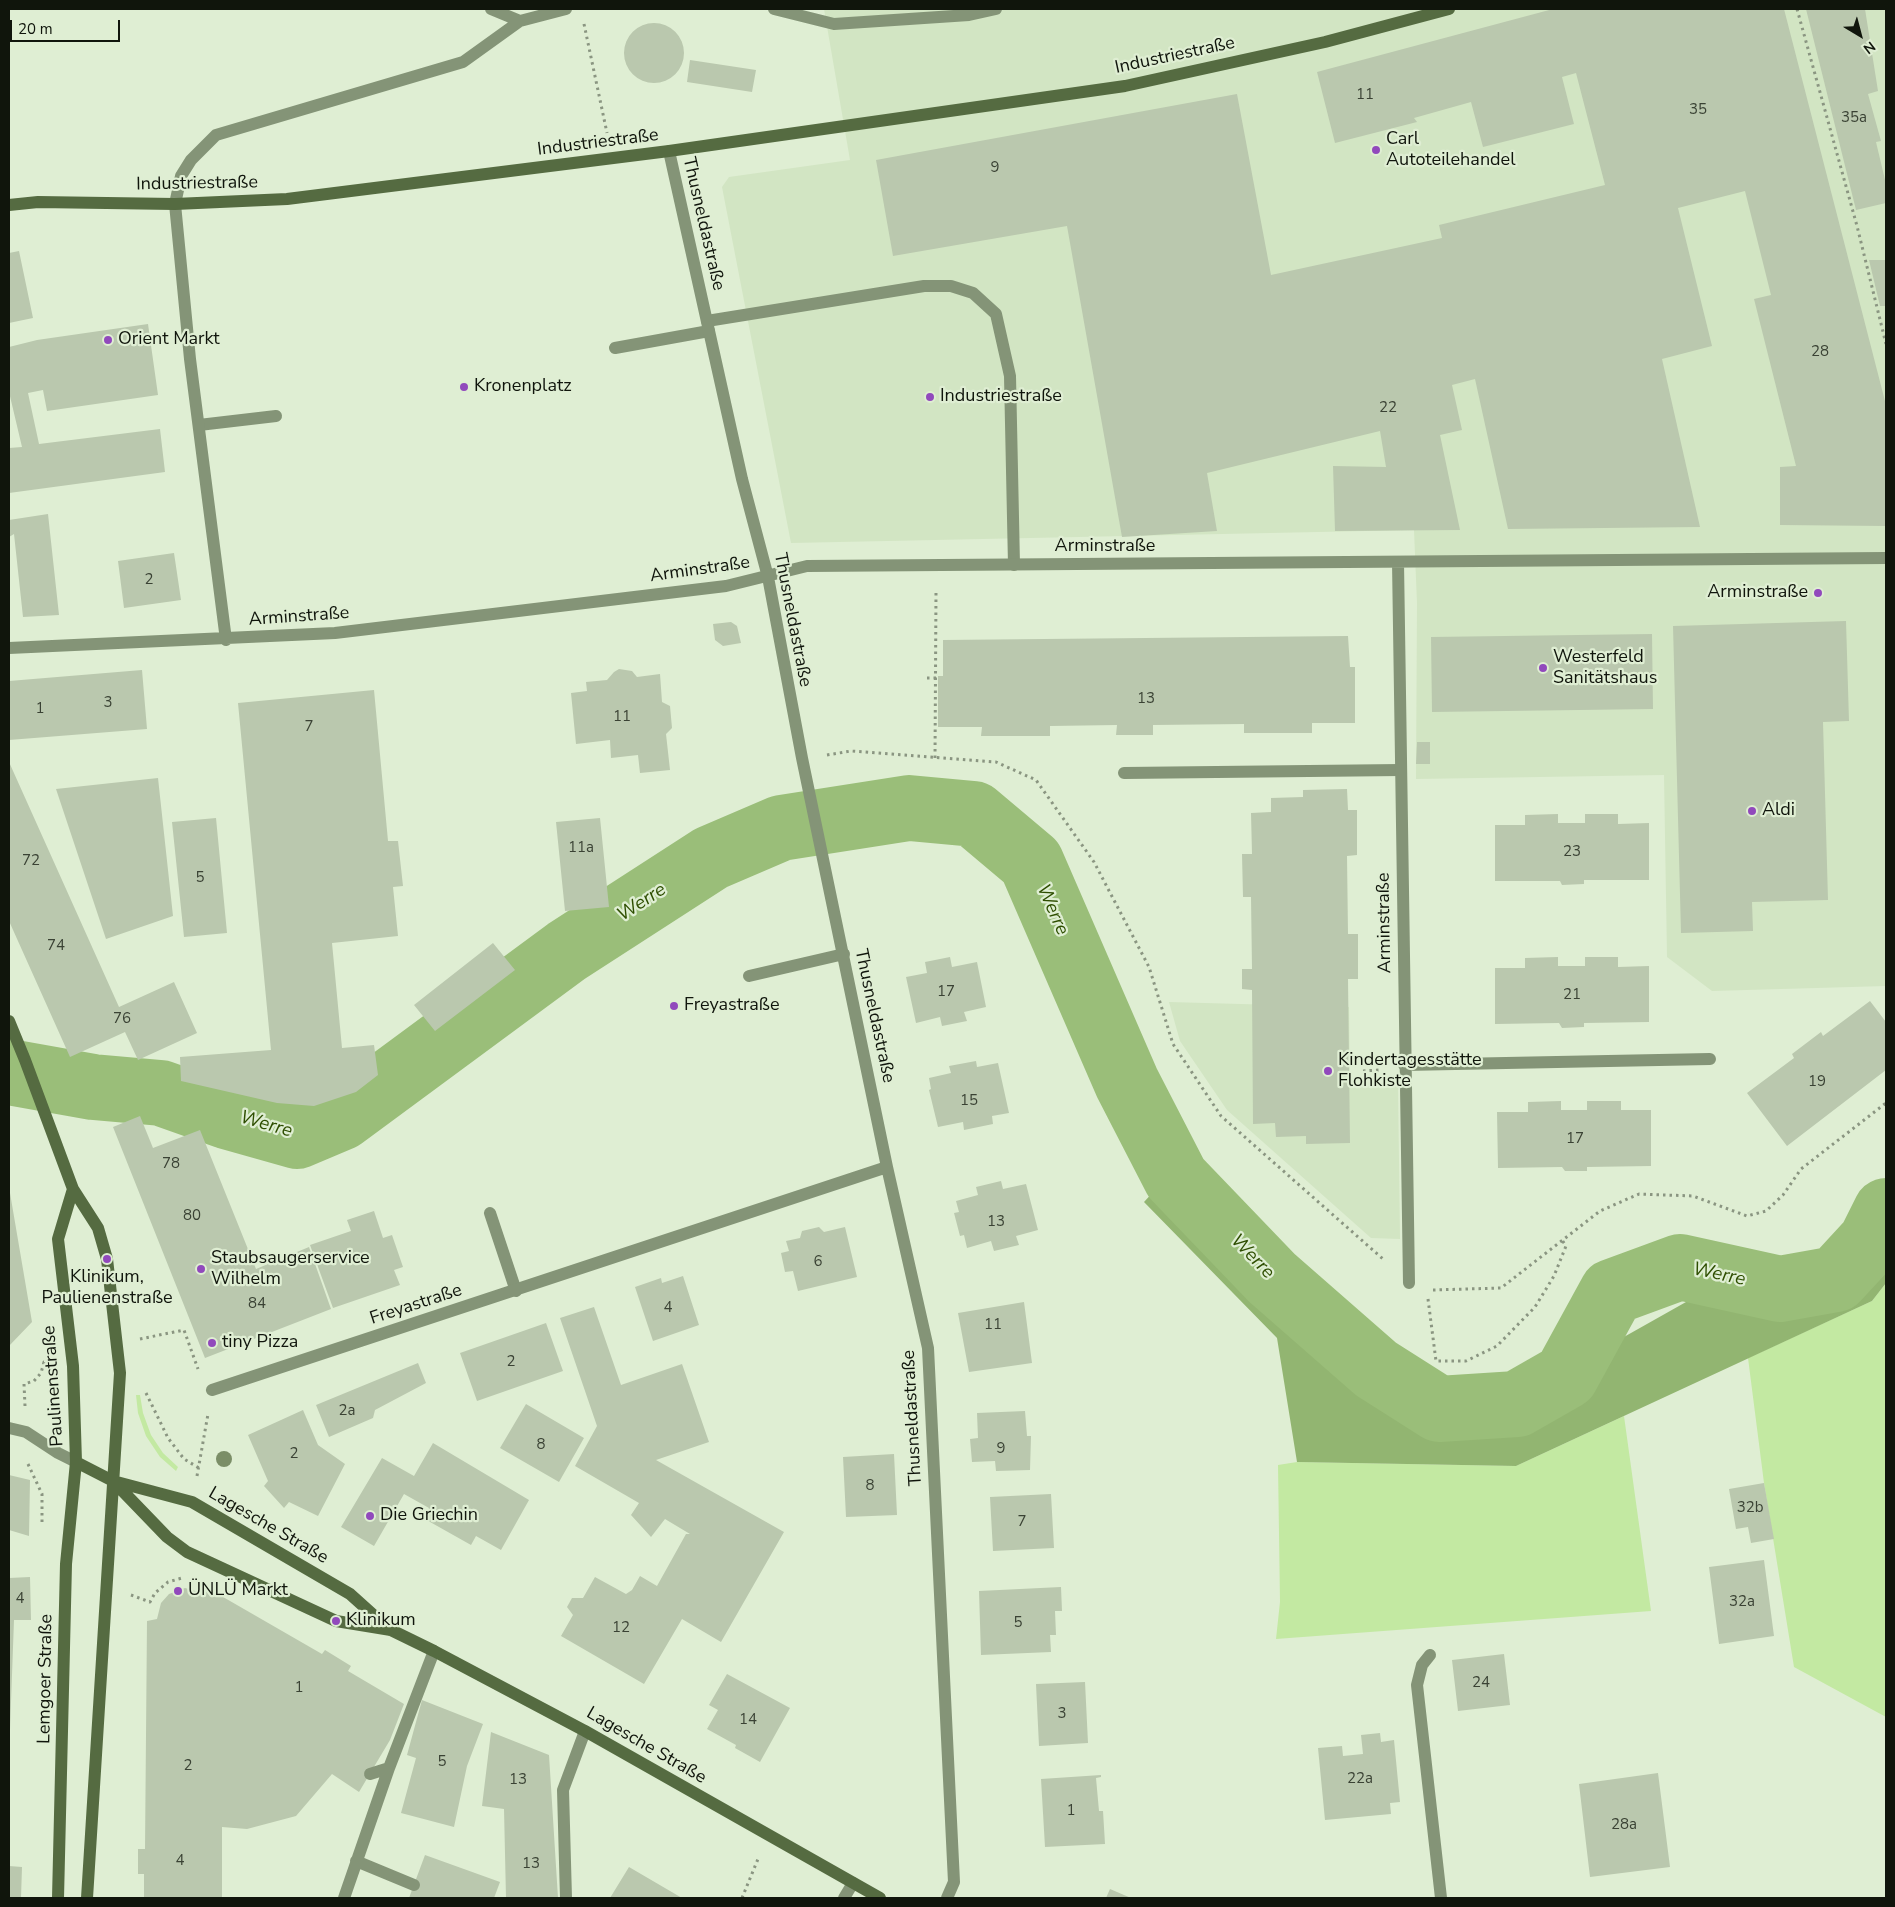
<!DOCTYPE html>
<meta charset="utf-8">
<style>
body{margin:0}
#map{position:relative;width:1895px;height:1907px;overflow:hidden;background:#dfeed3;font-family:"Nunito Sans",sans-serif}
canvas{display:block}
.frame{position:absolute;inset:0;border:10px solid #10150c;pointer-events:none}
.north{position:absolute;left:1835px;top:10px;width:50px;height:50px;-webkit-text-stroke:4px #dfeed3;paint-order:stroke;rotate:143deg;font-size:14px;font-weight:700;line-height:20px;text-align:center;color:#10150c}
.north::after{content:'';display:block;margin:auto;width:18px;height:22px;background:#10150c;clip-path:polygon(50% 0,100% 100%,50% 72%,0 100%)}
.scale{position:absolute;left:10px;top:20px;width:110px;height:22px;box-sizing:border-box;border:2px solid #10150c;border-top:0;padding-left:6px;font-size:15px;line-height:18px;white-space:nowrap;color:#10150c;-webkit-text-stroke:4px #dfeed3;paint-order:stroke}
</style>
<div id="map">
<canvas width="1895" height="1907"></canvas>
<div class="frame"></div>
<div class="north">N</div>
<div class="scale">20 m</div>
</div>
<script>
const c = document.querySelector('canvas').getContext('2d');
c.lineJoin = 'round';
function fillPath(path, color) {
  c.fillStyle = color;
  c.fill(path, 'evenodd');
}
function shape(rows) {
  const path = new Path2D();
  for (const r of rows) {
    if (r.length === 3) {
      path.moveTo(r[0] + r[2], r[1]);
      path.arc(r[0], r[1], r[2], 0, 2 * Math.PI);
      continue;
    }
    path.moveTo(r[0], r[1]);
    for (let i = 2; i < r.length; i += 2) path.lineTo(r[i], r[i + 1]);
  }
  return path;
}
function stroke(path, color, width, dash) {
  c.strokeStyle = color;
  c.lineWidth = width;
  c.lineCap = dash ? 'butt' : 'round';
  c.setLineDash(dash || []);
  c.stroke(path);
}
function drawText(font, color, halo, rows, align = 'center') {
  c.font = font + ' "Nunito Sans",sans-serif';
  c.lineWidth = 4.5;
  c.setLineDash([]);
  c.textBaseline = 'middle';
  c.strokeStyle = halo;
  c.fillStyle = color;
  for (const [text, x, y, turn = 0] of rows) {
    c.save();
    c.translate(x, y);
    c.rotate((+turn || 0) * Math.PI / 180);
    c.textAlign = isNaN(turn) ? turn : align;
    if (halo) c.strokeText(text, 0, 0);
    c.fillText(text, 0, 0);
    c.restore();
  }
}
const built = shape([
 [824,9,1886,9,1886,986,1712,991,1667,957,1664,775,1416,779,1417,603,1414,530,791,543,722,187,729,177,850,160],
 [1169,1002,1349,1007,1350,1083,1398,1083,1400,1239,1371,1238,1227,1110,1180,1041]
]);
const green = shape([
 [1886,1283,1886,1717,1794,1667,1764,1483,1748,1358,1872,1301],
 [136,1395,140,1395,143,1413,151,1435,163,1453,178,1467,176,1471,160,1457,146,1436,138,1413],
 [1624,1416,1651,1611,1276,1639,1280,1602,1278,1465,1297,1462,1516,1466]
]);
const forest = shape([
 [1156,1189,1365,1386,1433,1424,1505,1431,1539,1425,1615,1342,1702,1293,1788,1300,1853,1283,1883,1250,1886,1242,1886,1283,1872,1301,1516,1466,1297,1462,1277,1338,1144,1202]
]);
const river = shape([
 [9,1072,93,1087,161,1093,226,1116,297,1136,342,1117,567,951,711,858,781,828,909,808,974,814,1031,862,1127,1083,1176,1178,1272,1278,1376,1369,1439,1409,1517,1404,1566,1376,1612,1292,1680,1267,1780,1289,1836,1279,1871,1241,1886,1211]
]);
const building = shape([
 [1553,9,1784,9,1886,405,1886,526,1780,525,1780,467,1796,466,1754,299,1771,295,1745,191,1678,208,1712,346,1662,359,1700,527,1508,529,1475,379,1452,385,1462,430,1440,435,1460,530,1335,531,1333,466,1386,467,1380,431,1207,473,1217,531,1122,537,1067,226,893,256,876,160,1237,94,1271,275,1442,238,1439,225,1605,185,1576,73,1562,77,1574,124,1483,147,1471,102,1414,118,1417,122,1335,143,1317,72],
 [1806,9,1865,9,1878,91,1868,94,1881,141,1876,142,1886,184,1886,203,1856,210],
 [654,53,30],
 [690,60,756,70,752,92,687,82],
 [19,251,33,318,9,323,9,253],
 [1869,260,1886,260,1886,306,1880,306],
 [148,324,158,395,47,411,43,390,28,393,39,444,160,429,165,472,9,493,9,448,22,447,9,392,9,347,37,340],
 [48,514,59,615,23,617,14,534,9,537,9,520],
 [174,553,181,600,124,608,118,561],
 [1846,621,1849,721,1823,722,1828,900,1752,902,1753,931,1681,933,1673,626],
 [731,622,737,626,741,643,723,646,715,640,713,624],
 [1652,634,1653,709,1432,712,1431,637],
 [1348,636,1350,667,1355,667,1355,723,1312,723,1312,733,1244,733,1244,724,1153,725,1153,735,1116,735,1117,725,1050,726,1050,736,981,736,982,727,938,727,938,676,943,676,943,640],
 [619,669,632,671,637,677,660,674,662,702,670,706,672,728,666,734,670,770,640,773,638,755,611,758,610,740,576,744,571,693,587,691,586,682,607,680,614,672],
 [142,670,147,729,9,740,9,681],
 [374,690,388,841,398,841,403,886,393,887,398,936,332,943,342,1048,374,1045,378,1075,356,1092,314,1106,277,1103,181,1081,180,1057,271,1050,238,703],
 [1417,742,1430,742,1430,764,1416,764],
 [9,762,119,1007,174,982,197,1033,138,1060,125,1032,70,1057,9,921],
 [158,778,173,916,106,939,56,789],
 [1347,789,1348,810,1357,810,1357,855,1347,856,1348,934,1358,934,1358,979,1348,979,1350,1143,1306,1144,1306,1136,1276,1137,1275,1123,1253,1124,1252,990,1242,989,1242,969,1252,969,1251,897,1243,897,1242,854,1252,854,1251,813,1271,812,1271,798,1303,797,1303,790],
 [1558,814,1558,823,1585,823,1585,814,1618,814,1618,824,1649,823,1649,880,1584,880,1584,884,1562,885,1560,881,1495,881,1495,825,1525,825,1525,815],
 [216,818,227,933,184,937,172,822],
 [600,818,609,907,565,911,556,822],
 [493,943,515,970,435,1031,414,1005],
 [950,957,952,967,977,962,986,1007,964,1012,967,1021,942,1026,940,1017,916,1023,906,977,927,973,925,962],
 [1558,957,1558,966,1585,966,1585,957,1618,957,1618,967,1649,966,1649,1022,1584,1023,1584,1027,1562,1028,1559,1023,1495,1024,1495,968,1525,968,1525,958],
 [1870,1001,1886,1022,1886,1070,1787,1146,1747,1093,1794,1058,1792,1054,1821,1032,1823,1036],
 [976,1061,977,1067,998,1063,1009,1113,992,1116,993,1124,964,1130,963,1122,938,1127,929,1090,931,1089,929,1078,951,1073,949,1066],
 [1561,1101,1561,1110,1587,1110,1587,1101,1621,1101,1621,1110,1651,1110,1651,1166,1587,1167,1587,1171,1565,1171,1562,1167,1498,1168,1497,1112,1528,1112,1528,1102],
 [140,1116,153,1148,200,1130,256,1269,309,1247,331,1309,205,1358,113,1127],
 [1001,1181,1003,1189,1026,1184,1038,1230,1016,1236,1019,1245,994,1251,991,1241,967,1248,964,1235,960,1236,954,1213,959,1212,956,1201,978,1195,976,1187],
 [10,1193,32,1322,9,1346,9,1193],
 [374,1211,383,1238,392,1235,403,1267,394,1270,400,1285,333,1308,310,1245,351,1231,347,1220],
 [819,1227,824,1232,845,1227,857,1277,798,1291,793,1271,785,1272,781,1253,789,1251,786,1241,800,1238,802,1231],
 [683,1276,699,1325,653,1341,635,1287,661,1278,662,1283],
 [1024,1302,1032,1363,969,1372,958,1313],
 [594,1307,621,1385,682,1364,709,1442,656,1460,784,1532,721,1642,682,1619,644,1684,561,1636,573,1615,567,1607,572,1598,583,1598,595,1577,626,1594,632,1590,640,1576,657,1586,686,1534,690,1534,665,1519,651,1537,631,1515,639,1503,575,1466,597,1426,560,1318],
 [546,1323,563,1371,477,1401,460,1353],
 [418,1363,426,1383,375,1410,373,1418,329,1437,316,1405],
 [526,1404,584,1438,559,1482,500,1448],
 [303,1410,318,1445,345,1464,318,1516,289,1502,284,1508,264,1486,268,1481,248,1435],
 [1025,1411,1027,1436,1031,1436,1030,1470,996,1471,995,1461,972,1462,970,1439,978,1438,977,1413],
 [433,1443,529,1500,501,1550,476,1536,471,1545,423,1518,429,1508,404,1494,374,1546,341,1527,382,1458,414,1476],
 [894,1454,897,1515,846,1517,843,1457],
 [9,1475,30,1480,29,1536,9,1530],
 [1764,1483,1774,1539,1751,1543,1748,1527,1736,1529,1729,1489],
 [1051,1494,1054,1548,993,1551,990,1497],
 [1764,1560,1774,1636,1719,1644,1709,1567],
 [30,1577,31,1620,14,1620,9,1757,9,1578],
 [204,1586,322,1654,325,1650,351,1666,348,1671,404,1704,390,1740,359,1792,332,1774,296,1816,247,1829,222,1827,222,1898,144,1898,144,1874,138,1874,138,1849,145,1849,147,1621,157,1619,161,1603,169,1594,185,1588,199,1592],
 [1061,1587,1062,1611,1055,1611,1056,1635,1050,1635,1051,1652,981,1655,979,1591],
 [1504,1654,1510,1705,1458,1711,1452,1660],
 [727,1674,790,1708,760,1762,735,1748,736,1745,707,1729,718,1710,709,1705],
 [1085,1682,1088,1743,1039,1746,1036,1684],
 [422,1700,483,1724,467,1766,454,1827,401,1813,416,1758,407,1755],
 [491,1732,549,1755,558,1898,506,1898,504,1809,482,1806],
 [1380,1733,1381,1742,1394,1740,1400,1802,1390,1803,1391,1814,1325,1820,1318,1748,1342,1746,1343,1756,1363,1754,1361,1735],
 [1658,1773,1670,1867,1590,1877,1579,1784],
 [1101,1775,1101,1777,1096,1778,1099,1811,1103,1811,1105,1844,1045,1847,1041,1779],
 [425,1855,500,1882,494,1898,409,1898],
 [9,1866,22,1867,21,1898,9,1898],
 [629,1867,682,1898,610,1898],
 [1110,1889,1131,1898,1106,1898]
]);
const path = shape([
 [1797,9,1857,226,1886,344],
 [584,24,607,133],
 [927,678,936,678],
 [827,755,851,751,996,762,1036,780,1094,862,1149,967,1173,1044,1221,1116,1383,1259],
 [935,758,936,591],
 [1363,1071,1379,1070],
 [1433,1290,1501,1288,1600,1211,1639,1194,1693,1196,1747,1216,1766,1211,1783,1195,1801,1169,1886,1103],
 [1428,1299,1436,1361,1466,1361,1497,1346,1535,1307,1554,1276,1566,1246,1562,1240],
 [140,1339,184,1330,198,1369],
 [146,1393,168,1438,184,1459,199,1468],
 [25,1406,24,1384,34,1381,41,1373,44,1362,46,1362],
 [28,1464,42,1494,42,1524],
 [197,1476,208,1414],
 [131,1595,150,1602,155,1593,168,1582,182,1578],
 [742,1898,758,1859]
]);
const lane = shape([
 [491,9,520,21],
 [774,9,834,24,969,15,996,9],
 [175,204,181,176,191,160,216,135,463,62,520,21,566,9],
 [707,321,924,286,951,286,973,293,996,314,1010,376,1014,565],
 [615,348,709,331],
 [199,425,276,416],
 [1124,773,1401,770],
 [749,976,844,954],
 [1404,1065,1710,1059],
 [490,1213,516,1291],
 [1430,1655,1422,1665,1417,1685,1441,1898],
 [370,1774,389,1768],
 [356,1861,414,1885],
 [344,1898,389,1768,434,1651],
 [566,1898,563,1790,585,1731],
 [844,1898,853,1883]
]);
const street = shape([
 [669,151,742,479,768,577,802,758,887,1167,928,1348,954,1882,947,1898],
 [175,204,190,359,226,640],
 [1398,562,1409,1283],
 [9,648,335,633,726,586,807,566,1886,558],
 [212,1390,887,1167],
 [9,1428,26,1432,58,1453,76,1462]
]);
const secondary = shape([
 [9,205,38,202,175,204,287,199,669,151,1125,86,1325,42,1449,9],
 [9,1021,25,1060,73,1189,98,1228,107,1259,120,1373,87,1898],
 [76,1462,113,1481,192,1502,350,1594,390,1630],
 [113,1481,167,1537,187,1552,336,1621,391,1630,434,1651,585,1731,880,1898],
 [58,1898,66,1564,76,1462,73,1366,58,1239,73,1189]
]);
const trees = [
 [224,1459]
];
const markers = [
 [1376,150,5,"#9149bc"],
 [108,340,5,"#9149bc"],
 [464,387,5,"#9149bc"],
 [930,397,5,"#9149bc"],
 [1818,593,5,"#9149bc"],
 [1543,668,5,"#9149bc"],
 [1752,811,5,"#9149bc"],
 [674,1006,5,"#9149bc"],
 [1328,1071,5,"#9149bc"],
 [107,1259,5,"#9149bc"],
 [201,1269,5,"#9149bc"],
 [212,1343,5,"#9149bc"],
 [370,1516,5,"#9149bc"],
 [178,1591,5,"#9149bc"],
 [336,1621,5,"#9149bc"]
];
const numberNames = [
 ["11",1365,95],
 ["35",1698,110],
 ["35a",1854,118],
 ["9",995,168],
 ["28",1820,352],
 ["22",1388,408],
 ["2",149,580],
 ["13",1146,699],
 ["3",108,703],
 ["1",40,709],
 ["11",622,717],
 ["7",309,727],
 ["11a",581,848],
 ["23",1572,852],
 ["72",31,861],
 ["5",200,878],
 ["74",56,946],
 ["17",946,992],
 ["21",1572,995],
 ["76",122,1019],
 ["19",1817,1082],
 ["15",969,1101],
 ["17",1575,1139],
 ["78",171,1164],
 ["80",192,1216],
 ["13",996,1222],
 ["6",818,1262],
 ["84",257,1304],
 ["4",668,1308],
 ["11",993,1325],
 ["2",511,1362],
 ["2a",347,1411],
 ["8",541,1445],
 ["9",1001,1449],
 ["2",294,1454],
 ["8",870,1486],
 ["32b",1750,1508],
 ["7",1022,1522],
 ["4",20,1599],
 ["32a",1742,1602],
 ["5",1018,1623],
 ["12",621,1628],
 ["24",1481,1683],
 ["1",299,1688],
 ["3",1062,1714],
 ["14",748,1720],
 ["5",442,1762],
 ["2",188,1766],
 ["22a",1360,1779],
 ["13",518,1780],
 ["1",1071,1811],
 ["28a",1624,1825],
 ["4",180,1861],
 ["13",531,1864]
];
const streetNames = [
 ["Industriestraße",1175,56,-12],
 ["Industriestraße",598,143,-7],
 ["Industriestraße",197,184,-1],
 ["Thusneldastraße",703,224,77],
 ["Arminstraße",1105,547],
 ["Arminstraße",700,570,-8],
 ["Arminstraße",299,617,-4],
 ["Thusneldastraße",792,620,79],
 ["Arminstraße",1385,923,-91],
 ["Thusneldastraße",874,1016,78],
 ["Freyastraße",416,1305,-18],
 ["Paulinenstraße",54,1386,-94],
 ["Thusneldastraße",913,1418,-93],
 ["Lagesche Straße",268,1526,30],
 ["Lemgoer Straße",46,1679,-89],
 ["Lagesche Straße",646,1746,30]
];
const poiNames = [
 ["Carl",1386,140],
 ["Autoteilehandel",1386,161],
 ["Orient Markt",118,340],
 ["Kronenplatz",474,387],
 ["Industriestraße",940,397],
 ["Arminstraße",1808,593,"right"],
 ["Westerfeld",1553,658],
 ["Sanitätshaus",1553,679],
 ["Aldi",1762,811],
 ["Freyastraße",684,1006],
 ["Kindertagesstätte",1338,1061],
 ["Flohkiste",1338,1082],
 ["Staubsaugerservice",211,1259],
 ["Wilhelm",211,1280],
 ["Klinikum,",107,1278,"center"],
 ["Paulienenstraße",107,1299,"center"],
 ["tiny Pizza",222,1343],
 ["Die Griechin",380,1516],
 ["ÜNLÜ Markt",188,1591],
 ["Klinikum",346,1621]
];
const waterNames = [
 ["Werre",642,903,-33],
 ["Werre",1052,910,66],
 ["Werre",266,1125,16],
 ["Werre",1252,1257,46],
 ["Werre",1719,1275,12]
];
fillPath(built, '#d2e5c3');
fillPath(green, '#c3e9a2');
fillPath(forest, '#92b571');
stroke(river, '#9abe79', 66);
fillPath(building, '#bac8ae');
stroke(path, '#8a9581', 3, [2.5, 4]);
stroke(lane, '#849477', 12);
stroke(street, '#849477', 12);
stroke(secondary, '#556b41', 12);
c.fillStyle = '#7b8e67';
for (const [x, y] of trees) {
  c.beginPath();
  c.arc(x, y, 8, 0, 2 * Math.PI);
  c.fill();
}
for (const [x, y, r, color] of markers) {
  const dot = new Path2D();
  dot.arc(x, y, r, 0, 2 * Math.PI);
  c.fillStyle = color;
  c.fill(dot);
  stroke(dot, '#dfeed3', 2);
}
drawText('15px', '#3a4234', null, numberNames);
drawText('18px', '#10150c', '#dfeed3', streetNames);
drawText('18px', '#10150c', '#dfeed3', poiNames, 'left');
drawText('italic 19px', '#2e4e00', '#dfeed3', waterNames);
</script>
